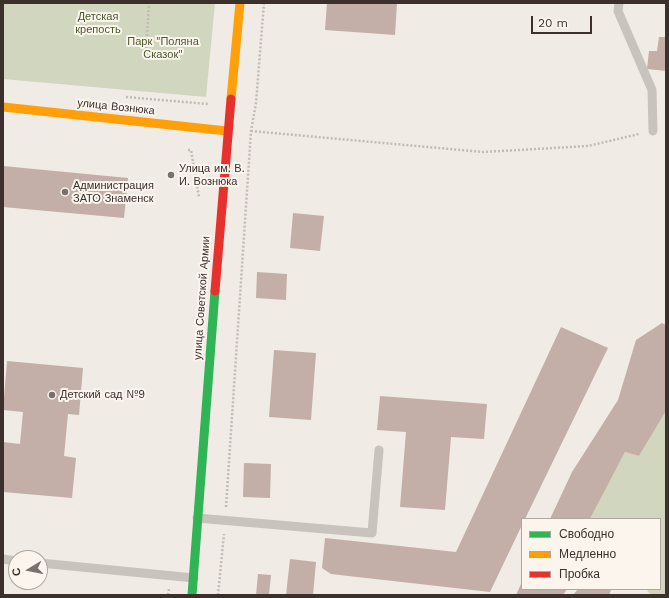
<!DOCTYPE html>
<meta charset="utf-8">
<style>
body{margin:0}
#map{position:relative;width:669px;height:598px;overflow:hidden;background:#f0ebe5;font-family:"Work Sans",sans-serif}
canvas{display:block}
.frame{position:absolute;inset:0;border:4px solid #3b302b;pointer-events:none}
.legend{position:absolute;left:521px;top:518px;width:140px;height:72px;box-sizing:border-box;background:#fbf5ee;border:1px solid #aea6a0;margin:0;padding:5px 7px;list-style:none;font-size:12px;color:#3b302b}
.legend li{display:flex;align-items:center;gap:8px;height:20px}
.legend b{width:20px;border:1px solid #aea6a0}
.north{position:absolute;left:8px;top:550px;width:40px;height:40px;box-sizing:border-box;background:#fbf5ee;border:1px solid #aea6a0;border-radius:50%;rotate:260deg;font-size:11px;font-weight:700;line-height:16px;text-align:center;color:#3b302b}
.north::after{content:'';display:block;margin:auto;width:14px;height:18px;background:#7a716c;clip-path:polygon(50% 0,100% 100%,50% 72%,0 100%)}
.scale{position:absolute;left:531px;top:16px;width:61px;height:18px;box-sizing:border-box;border:2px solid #3b302b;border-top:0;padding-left:5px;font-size:12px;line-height:14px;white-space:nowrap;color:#3b302b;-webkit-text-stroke:3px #fbf5ee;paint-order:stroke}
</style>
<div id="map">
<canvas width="669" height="598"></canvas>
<div class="frame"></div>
<ul class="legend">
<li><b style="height:5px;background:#30b455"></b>Свободно</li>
<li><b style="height:5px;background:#ff9f0a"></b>Медленно</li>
<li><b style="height:5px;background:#e5322d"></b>Пробка</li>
</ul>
<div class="north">С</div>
<div class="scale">20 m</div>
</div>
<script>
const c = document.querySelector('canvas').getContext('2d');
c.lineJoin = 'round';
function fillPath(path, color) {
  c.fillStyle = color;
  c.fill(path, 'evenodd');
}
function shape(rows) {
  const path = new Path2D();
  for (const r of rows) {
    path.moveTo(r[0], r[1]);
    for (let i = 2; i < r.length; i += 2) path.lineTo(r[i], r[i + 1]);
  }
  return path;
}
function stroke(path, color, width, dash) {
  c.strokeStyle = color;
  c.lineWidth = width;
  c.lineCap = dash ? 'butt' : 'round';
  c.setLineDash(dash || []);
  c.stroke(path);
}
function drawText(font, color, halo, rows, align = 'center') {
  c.font = font + ' "Work Sans",sans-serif';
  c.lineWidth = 4;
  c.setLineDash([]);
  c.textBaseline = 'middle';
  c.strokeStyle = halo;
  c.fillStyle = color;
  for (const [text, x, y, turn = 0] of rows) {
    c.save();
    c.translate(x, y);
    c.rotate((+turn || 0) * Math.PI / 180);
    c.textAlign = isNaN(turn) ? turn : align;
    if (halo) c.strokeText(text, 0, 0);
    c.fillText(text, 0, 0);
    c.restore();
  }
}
const green = shape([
 [3,3,215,3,206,97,3,79],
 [666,411,666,595,651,595,646,589,660,589,660,519,590,519,625,452,639,456]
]);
const building = shape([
 [327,3,397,3,395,35,325,30],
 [659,37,666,37,666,71,647,69,649,51,657,51],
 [3,166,128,178,124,218,3,207],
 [293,213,324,216,320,251,290,248],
 [257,272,287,274,286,300,256,298],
 [662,323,666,325,666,411,639,456,625,452,590,519,550,519,572,472,618,400,636,340],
 [561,327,608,348,525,519,522,519,522,525,490,592,331,574,322,568,325,538,456,552],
 [274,350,316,353,311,420,269,417],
 [7,361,83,368,79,415,68,414,64,456,76,458,72,498,3,492,3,442,20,444,23,412,3,410],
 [380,396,487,404,484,439,451,437,445,510,400,507,406,432,377,430],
 [244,463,271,464,270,498,243,497],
 [290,559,316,562,313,595,286,595],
 [258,574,271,575,269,595,256,595],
 [522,582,522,589,567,589,563,595,516,595],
 [578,589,607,589,611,590,609,595,573,595]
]);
const path = shape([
 [146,52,149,3],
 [126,97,208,104],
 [251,131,483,152,588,146,639,134],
 [188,150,191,150,199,197],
 [226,507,251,131,256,103,264,3],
 [168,595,169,589],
 [218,595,224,534]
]);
const lane = shape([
 [619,3,618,11,652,90,653,131],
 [197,518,372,533,379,450],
 [3,559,16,561],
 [40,563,194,578]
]);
const fast = shape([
 [192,595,215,291]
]);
const slow = shape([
 [231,99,240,3],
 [3,107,227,131]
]);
const jam = shape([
 [215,291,231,99]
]);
const markers = [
 [171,175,4,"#7a716c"],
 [65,192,4,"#7a716c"],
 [52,395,4,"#7a716c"]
];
const parkNames = [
 ["Детская",98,17],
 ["крепость",98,30],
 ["Парк \"Поляна",163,42],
 ["Сказок\"",163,55]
];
const streetNames = [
 ["улица Вознюка",116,107,6],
 ["улица Советской Армии",202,298,-86]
];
const poiNames = [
 ["Улица им. В.",179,169],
 ["И. Вознюка",179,182],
 ["Администрация",73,186],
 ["ЗАТО Знаменск",73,199],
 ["Детский сад №9",60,395]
];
fillPath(green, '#d1d6bf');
fillPath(building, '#c3afa7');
stroke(path, '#c2bbb6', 2.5, [2, 2]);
stroke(lane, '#c9c3be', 9);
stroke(fast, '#30b455', 9);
stroke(slow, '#ff9f0a', 9);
stroke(jam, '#e5322d', 9);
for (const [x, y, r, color] of markers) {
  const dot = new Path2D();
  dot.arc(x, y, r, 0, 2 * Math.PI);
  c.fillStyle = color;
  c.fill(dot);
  stroke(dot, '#fbf5ee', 1.5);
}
drawText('11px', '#4a5a2e', '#fbf5ee', parkNames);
drawText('11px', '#3b302b', '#fbf5ee', streetNames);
drawText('11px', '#3b302b', '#fbf5ee', poiNames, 'left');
</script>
